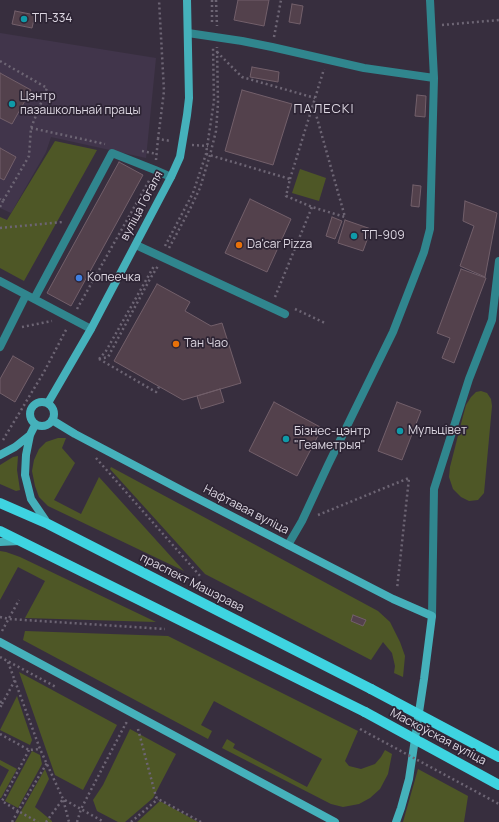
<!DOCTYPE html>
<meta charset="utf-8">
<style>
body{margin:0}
canvas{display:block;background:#372e3e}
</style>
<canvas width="499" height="822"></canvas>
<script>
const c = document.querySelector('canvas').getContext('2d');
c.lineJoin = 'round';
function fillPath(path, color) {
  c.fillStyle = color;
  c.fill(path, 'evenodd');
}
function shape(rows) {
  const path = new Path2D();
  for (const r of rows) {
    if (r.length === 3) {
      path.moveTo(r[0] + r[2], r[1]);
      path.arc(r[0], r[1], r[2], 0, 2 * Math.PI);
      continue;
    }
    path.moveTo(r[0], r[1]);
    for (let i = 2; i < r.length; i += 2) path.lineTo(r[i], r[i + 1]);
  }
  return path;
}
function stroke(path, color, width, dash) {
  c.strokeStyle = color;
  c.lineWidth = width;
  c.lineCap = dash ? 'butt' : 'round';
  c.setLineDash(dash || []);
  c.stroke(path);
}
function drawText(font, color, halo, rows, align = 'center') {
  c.font = font + ' Manrope,sans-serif';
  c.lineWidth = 3.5;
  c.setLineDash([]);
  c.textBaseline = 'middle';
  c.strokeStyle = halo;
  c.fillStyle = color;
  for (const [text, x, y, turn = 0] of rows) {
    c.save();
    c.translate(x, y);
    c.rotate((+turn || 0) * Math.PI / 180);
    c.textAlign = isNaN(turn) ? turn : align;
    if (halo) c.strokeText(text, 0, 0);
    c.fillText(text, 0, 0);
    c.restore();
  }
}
const built = shape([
 [0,33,156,58,146,158,51,137,46,152,11,213,0,208]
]);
const green = shape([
 [55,141,97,150,24,281,0,268,0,217,7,220],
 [300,169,326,178,319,201,292,193],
 [481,391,487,393,491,399,492,406,484,493,478,500,469,501,461,497,453,489,449,477,450,467,463,416,466,405,471,397,476,392],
 [58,438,66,438,62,448,75,463,54,500,81,514,99,477,184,571,48,506,39,497,35,486,32,471,34,460,39,449,46,442],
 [18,456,17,470,20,490,16,491,0,484,0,465,13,457],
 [111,467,378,611,390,622,400,642,405,656,403,677,394,673,395,666,392,653,383,642,371,660,205,574,110,469],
 [0,551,6,552,20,557,156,622,25,618,45,581,18,567,0,600],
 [25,631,168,636,358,731,345,761,349,766,361,769,375,764,381,757,385,750,392,754,388,774,380,789,370,798,359,804,343,807,331,804,222,748,227,739,235,744,233,748,307,787,322,759,214,701,201,725,212,731,208,739,23,640],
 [19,672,117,725,83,790,55,775],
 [17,696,32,740,30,745,0,730],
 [130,729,176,754,153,798,125,822,118,822,97,811,93,800,103,785],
 [32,751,40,755,42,764,18,808,5,801],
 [0,760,17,769,1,798,0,798,0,787,9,770,0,765],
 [45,769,49,779,35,807,52,821,52,822,15,822],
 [418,769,468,796,464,822,403,822],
 [160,801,198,822,137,822]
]);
const building = shape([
 [238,0,269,0,264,26,234,20,238,0],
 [292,4,303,6,300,24,289,22,292,4],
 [15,11,35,15,32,28,12,24,15,11],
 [252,67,279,72,278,82,250,77,252,67],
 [0,73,31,90,12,124,0,118,0,73],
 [242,90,292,104,273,165,225,151,242,90],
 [417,95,426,96,425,117,415,116,417,95],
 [0,148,16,157,4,180,0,178,0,148],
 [119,162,143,175,71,306,47,293,119,162],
 [413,185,421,186,419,207,411,206,413,185],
 [250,199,291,219,267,272,225,253,250,199],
 [465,201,497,213,485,277,460,266,474,226,463,221,465,201],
 [332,217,342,221,335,239,326,236,332,217],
 [345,220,371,229,363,251,338,243,345,220],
 [461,269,486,278,454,363,442,358,450,338,437,333,461,269],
 [157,284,190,302,185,311,211,326,222,323,241,383,183,400,114,361,157,284],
 [13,356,34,368,15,402,0,393,0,379,13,356],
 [220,389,224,402,201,409,197,396,220,389],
 [274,402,322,428,297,476,249,451,274,402],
 [397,402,421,411,402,460,378,451,397,402],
 [353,615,366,620,363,626,351,621,353,615]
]);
const path = shape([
 [212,0,212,25],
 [216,0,217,26],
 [442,25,499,20],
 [274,37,281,0],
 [217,52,242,77,315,98],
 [0,61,47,88,31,128,29,156,3,201,0,199],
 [31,128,105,144],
 [158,139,164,91,159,0],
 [192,145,208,146],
 [142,151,157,154],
 [206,154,290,179,286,196,312,207,345,217,313,104],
 [156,160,158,139,171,141],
 [290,179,324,69],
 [0,207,3,201],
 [0,228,63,222],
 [165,246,193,193,206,154,214,101,213,46],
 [169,248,190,209,200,188,210,155,216,131,218,103,217,47],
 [275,297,312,207],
 [77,309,150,179],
 [295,309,325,323],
 [22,327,52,321],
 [99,359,108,357,150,279,158,266],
 [99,359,106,351,154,266],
 [99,359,156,392,159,387],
 [3,440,44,372,67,328],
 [96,458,201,577],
 [318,515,409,478,397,589],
 [0,617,9,619,165,629],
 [2,631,19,600],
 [0,657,56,687],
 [8,662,40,749,63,799,104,822],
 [0,701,2,704,0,708],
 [2,704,15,680],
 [138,729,156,797,158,799,201,822],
 [0,734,29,750,40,749],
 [29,750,2,801,18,811,47,763],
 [12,822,18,811,38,822],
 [46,822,63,799,69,822],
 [77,822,81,809,126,723,127,724],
 [131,822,158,799]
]);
const lane = shape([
 [430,0,434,78],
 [188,33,242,41,272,47,364,68,434,78,430,229,424,252,393,332,328,465,302,521,288,545],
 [136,245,285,314],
 [0,281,91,329],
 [34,299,112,153,155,170,171,177],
 [0,347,26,295]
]);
const street = shape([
 [432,616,434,489,469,379,492,320,499,261]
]);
const secondary = shape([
 [42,414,12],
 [48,403,91,329,171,177,180,157,187,115,189,98,187,0],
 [52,420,75,434,185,492,393,599,432,616,424,679,409,779,401,808,396,822],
 [35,425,30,435,26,455,25,475,31,499,48,524],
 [0,455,15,447,30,435],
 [0,542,19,541],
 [0,642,335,822]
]);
const primary = shape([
 [0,503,48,524,371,689],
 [0,531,365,712]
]);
const pathBridge = shape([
 [360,729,499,804]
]);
const primaryBridge = shape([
 [371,689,499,757],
 [365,712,499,785]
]);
const markers = [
 [24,19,4,"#0f9aa8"],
 [12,104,4,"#0f9aa8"],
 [354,236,4,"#0f9aa8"],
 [239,245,4,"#e8710a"],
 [79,278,4,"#3f7fe0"],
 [176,344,4,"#e8710a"],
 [400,431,4,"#0f9aa8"],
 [286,439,4,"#0f9aa8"]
];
const poiNames = [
 ["ТП-334",32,19],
 ["Цэнтр",20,97],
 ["пазашкольнай працы",20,111],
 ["ТП-909",362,236],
 ["Da'car Pizza",247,245],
 ["Копеечка",87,278],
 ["Тан Чао",184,344],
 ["Мульцівет",408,431],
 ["Бізнес-цэнтр",294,432],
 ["\"Геаметрыя\"",294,446]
];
const streetNames = [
 ["вуліца Гогаля",142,206,-62],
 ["Нафтавая вуліца",246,510,27],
 ["праспект Машэрава",192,583,27],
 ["Маскоўская вуліца",438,737,28]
];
const neighbourhoodNames = [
 ["ПАЛЕСКІ",324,109]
];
fillPath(built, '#41354b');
fillPath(green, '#4e5726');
fillPath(building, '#53414c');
stroke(building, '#725f6a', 1);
stroke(path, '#6d6574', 2.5, [2, 3]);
stroke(lane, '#30868e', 8);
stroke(street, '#30868e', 8);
stroke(secondary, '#45b1bb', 8);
stroke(primary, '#3ed4e1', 10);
stroke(pathBridge, '#6d6574', 2.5, [2, 3]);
stroke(primaryBridge, '#3ed4e1', 10);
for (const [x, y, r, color] of markers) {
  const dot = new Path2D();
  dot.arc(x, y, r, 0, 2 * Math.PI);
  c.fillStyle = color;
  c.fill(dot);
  stroke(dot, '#2d2434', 1.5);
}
drawText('12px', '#ddd7e2', '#2d2434', poiNames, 'left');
drawText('12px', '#ddd7e2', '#2d2434', streetNames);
c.letterSpacing = '1px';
drawText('13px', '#ddd7e2', '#2d2434', neighbourhoodNames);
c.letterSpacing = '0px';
</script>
